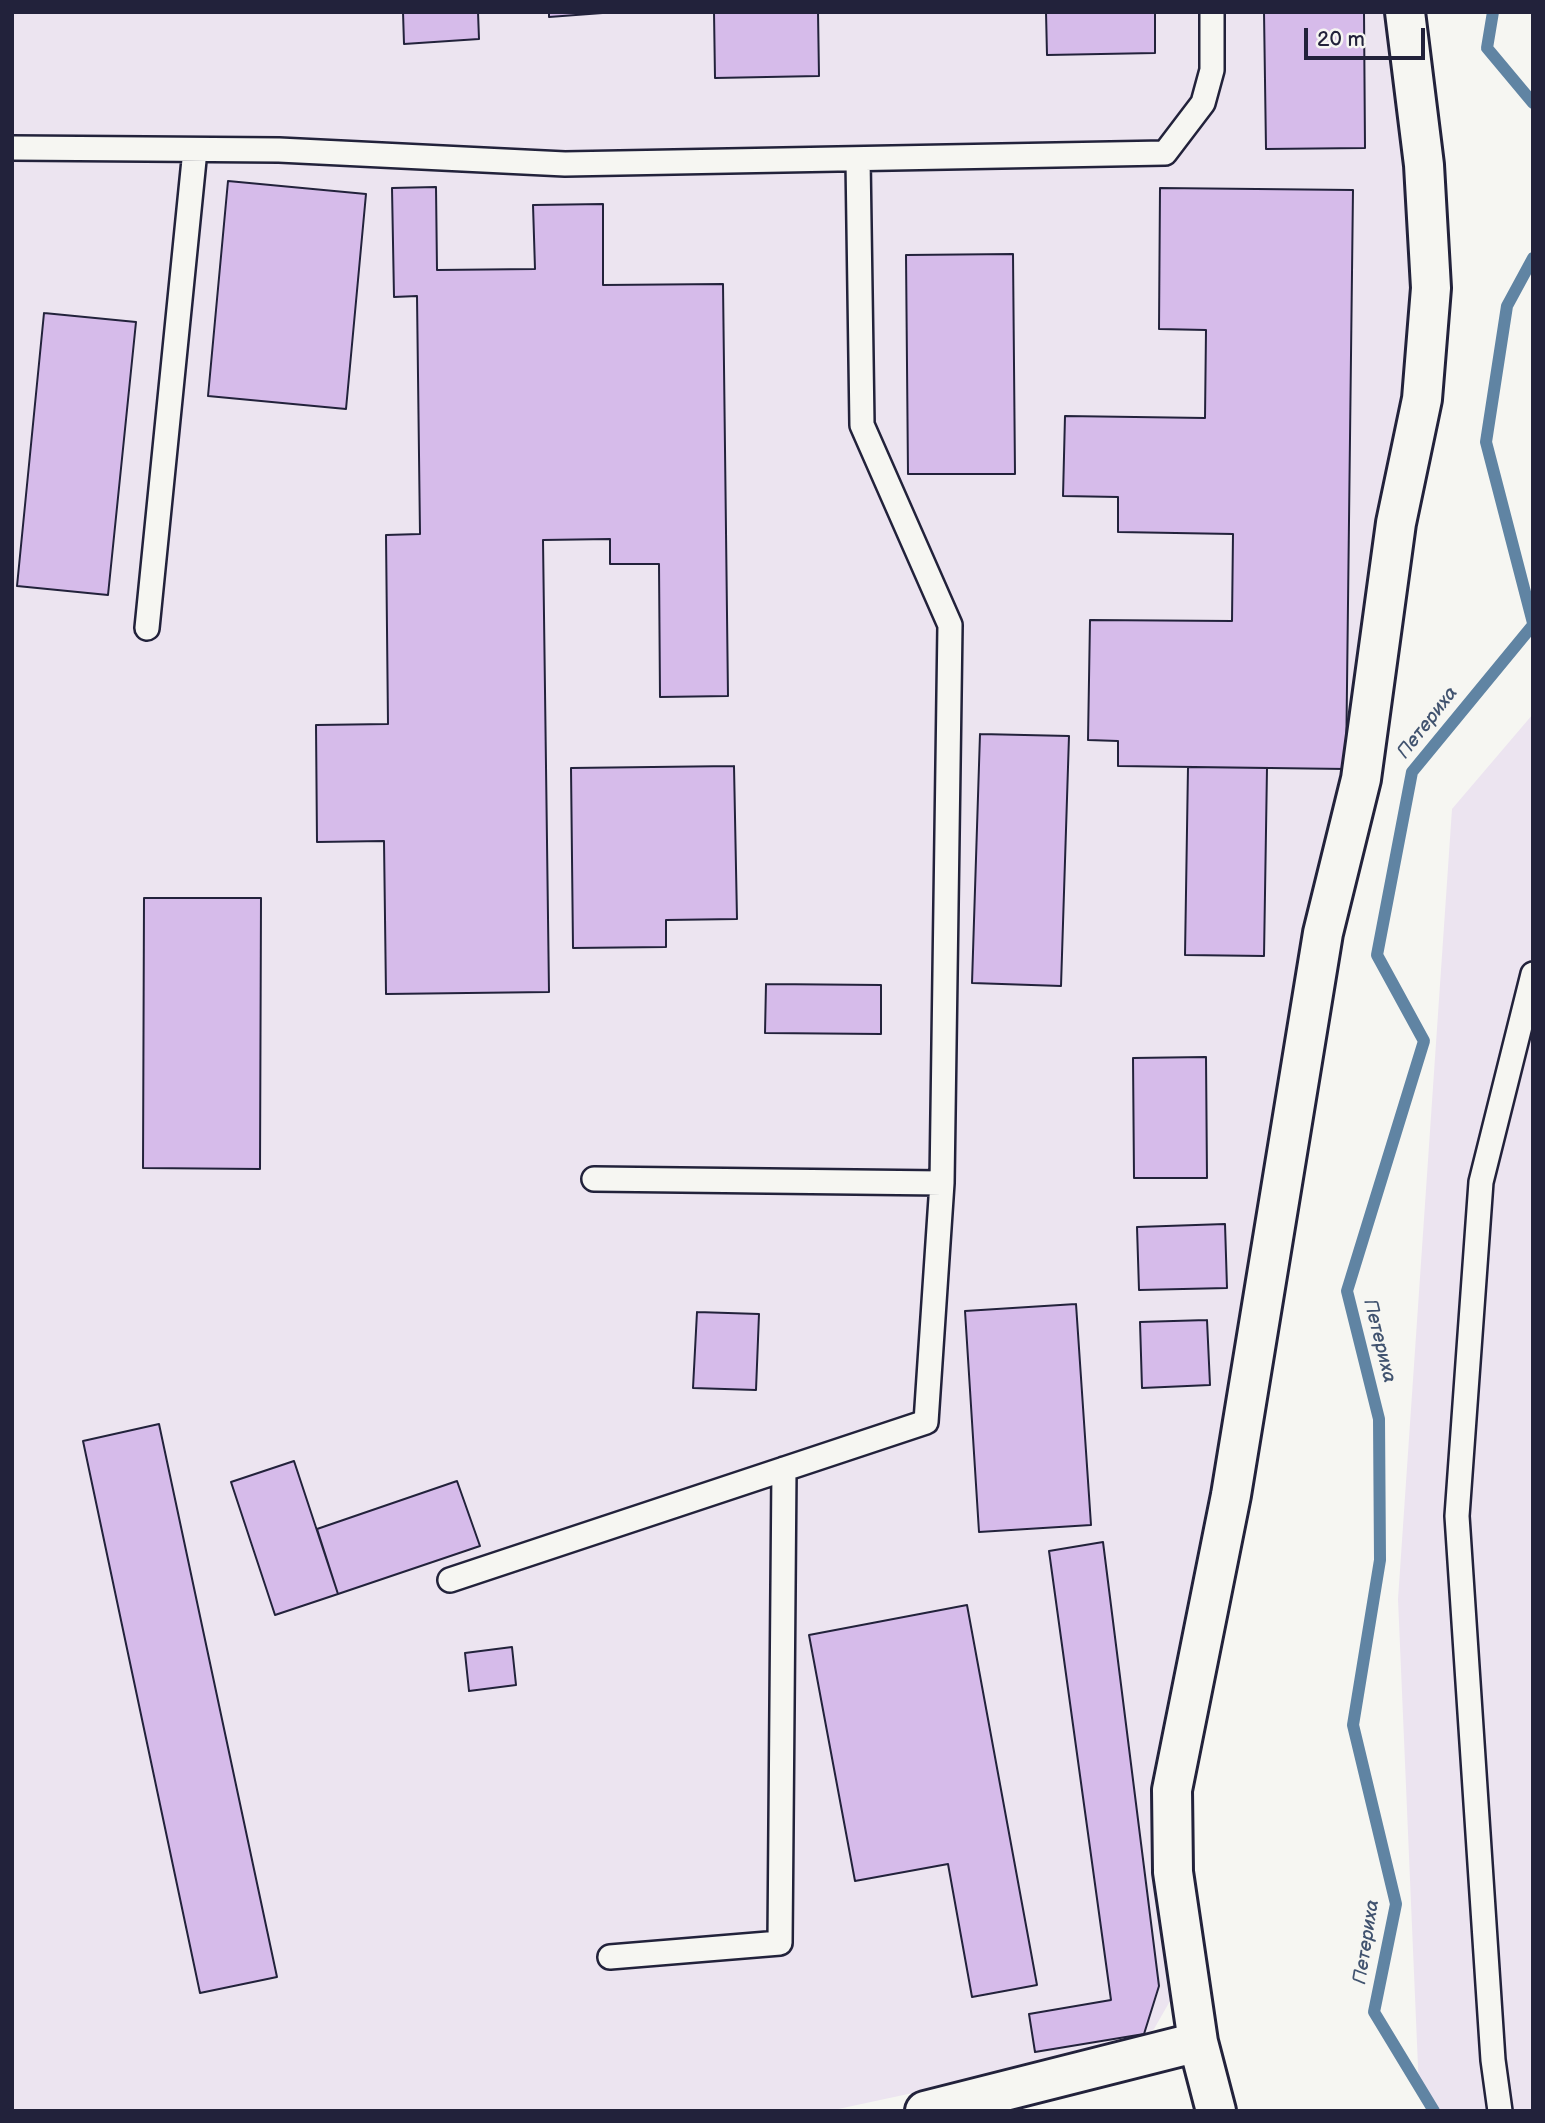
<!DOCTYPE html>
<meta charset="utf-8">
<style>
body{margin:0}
#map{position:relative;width:1545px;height:2123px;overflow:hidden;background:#f6f6f2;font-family:"Balsamiq Sans",sans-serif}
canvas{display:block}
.frame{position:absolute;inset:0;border:14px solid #22223b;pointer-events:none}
.scale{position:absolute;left:1304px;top:28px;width:121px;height:32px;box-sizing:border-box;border:4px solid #22223b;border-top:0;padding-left:9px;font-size:21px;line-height:24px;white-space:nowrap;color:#22223b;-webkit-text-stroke:5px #f6f6f2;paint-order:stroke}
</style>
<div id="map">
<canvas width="1545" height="2123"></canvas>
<div class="frame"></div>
<div class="scale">20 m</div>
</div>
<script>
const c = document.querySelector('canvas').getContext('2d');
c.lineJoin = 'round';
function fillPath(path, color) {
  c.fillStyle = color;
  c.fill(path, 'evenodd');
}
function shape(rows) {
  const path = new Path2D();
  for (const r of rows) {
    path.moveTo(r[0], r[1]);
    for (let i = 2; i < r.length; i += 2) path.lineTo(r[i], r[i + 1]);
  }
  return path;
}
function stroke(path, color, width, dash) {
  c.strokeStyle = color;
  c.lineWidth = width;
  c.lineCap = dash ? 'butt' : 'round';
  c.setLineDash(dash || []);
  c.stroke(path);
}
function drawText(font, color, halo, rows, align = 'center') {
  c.font = font + ' "Balsamiq Sans",sans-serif';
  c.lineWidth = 5;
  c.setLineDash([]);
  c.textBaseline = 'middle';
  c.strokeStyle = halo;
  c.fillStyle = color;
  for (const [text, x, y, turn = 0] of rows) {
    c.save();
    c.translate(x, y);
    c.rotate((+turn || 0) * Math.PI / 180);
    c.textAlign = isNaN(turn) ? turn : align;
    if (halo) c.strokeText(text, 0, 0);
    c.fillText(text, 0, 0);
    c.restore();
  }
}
const built = shape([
 [12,12,1383,12,1410,129,1414,302,1399,435,1359,702,1167,1932,1170,2001,1154,2029,1122,2048,829,2111,12,2111],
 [1533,714,1533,2111,1427,2111,1419,2090,1398,1599,1452,809]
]);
const stream = shape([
 [1493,12,1487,48,1533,103],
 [1533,258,1507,306,1486,442,1533,623],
 [1434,2111,1374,2012,1396,1904,1353,1725,1380,1560,1379,1419,1347,1291,1424,1041,1377,955,1412,772,1533,625]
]);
const building = shape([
 [403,12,478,12,479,39,404,44,403,12],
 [549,12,616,12,549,17,549,12],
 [714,12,818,12,819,76,715,78,714,12],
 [1046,12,1155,12,1155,53,1047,55,1046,12],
 [1264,12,1364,12,1365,148,1266,149,1264,12],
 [228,181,366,194,346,409,208,396,228,181],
 [436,187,437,270,535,269,533,205,603,204,603,285,723,284,728,696,660,697,659,564,610,564,610,539,543,540,549,992,386,994,384,841,317,842,316,725,388,724,386,535,420,534,417,296,394,297,392,188,436,187],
 [1160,188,1353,190,1346,769,1118,766,1118,741,1088,740,1090,620,1232,621,1233,534,1118,532,1118,497,1063,496,1065,416,1205,418,1206,330,1159,329,1160,188],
 [1013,254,1015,474,908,474,906,255,1013,254],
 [44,313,136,322,108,595,17,586,44,313],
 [980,734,1069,736,1061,986,972,983,980,734],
 [734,766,737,919,666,920,666,947,573,948,571,768,734,766],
 [1188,767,1267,768,1264,956,1185,955,1188,767],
 [144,898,261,898,260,1169,143,1168,144,898],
 [766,984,881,985,881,1034,765,1033,766,984],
 [1206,1057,1207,1178,1134,1178,1133,1058,1206,1057],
 [1225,1224,1227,1288,1139,1290,1137,1227,1225,1224],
 [1076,1304,1091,1525,979,1532,965,1311,1076,1304],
 [697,1312,759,1314,756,1390,693,1388,697,1312],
 [1207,1320,1210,1385,1142,1388,1140,1322,1207,1320],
 [159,1424,277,1977,200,1993,83,1441,159,1424],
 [294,1461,338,1594,275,1615,231,1482,294,1461],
 [457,1481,480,1546,338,1594,317,1529,457,1481],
 [1103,1542,1159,1986,1144,2034,1035,2052,1029,2014,1111,2000,1049,1551,1103,1542],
 [967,1605,1037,1985,972,1997,948,1864,855,1881,809,1635,967,1605],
 [512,1647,516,1685,469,1691,465,1653,512,1647]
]);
const service = shape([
 [12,148,279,150,565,164,1165,153,1203,103,1212,70,1212,12],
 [147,628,195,150],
 [594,1179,942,1183],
 [450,1580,926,1422,942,1183,950,625,862,425,858,159],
 [610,1957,780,1943,784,1469],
 [1500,2111,1493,2060,1457,1516,1481,1182,1533,974]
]);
const minor = shape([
 [1198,2042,1216,2111],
 [925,2111,1198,2042,1173,1872,1172,1790,1231,1495,1323,933,1361,779,1396,523,1422,399,1431,288,1424,165,1405,12]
]);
const waterNames = [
 ["Петериха",1428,723,-52],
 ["Петериха",1379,1341,76],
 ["Петериха",1367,1942,-81]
];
fillPath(built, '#ece4f0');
stroke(stream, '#6084a3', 12);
fillPath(building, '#d6bbea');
stroke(building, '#22223b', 2);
stroke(service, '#22223b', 28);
stroke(minor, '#22223b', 44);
stroke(service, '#f6f6f2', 23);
stroke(minor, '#f6f6f2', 38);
drawText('italic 19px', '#41536f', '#f6f6f2', waterNames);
</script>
